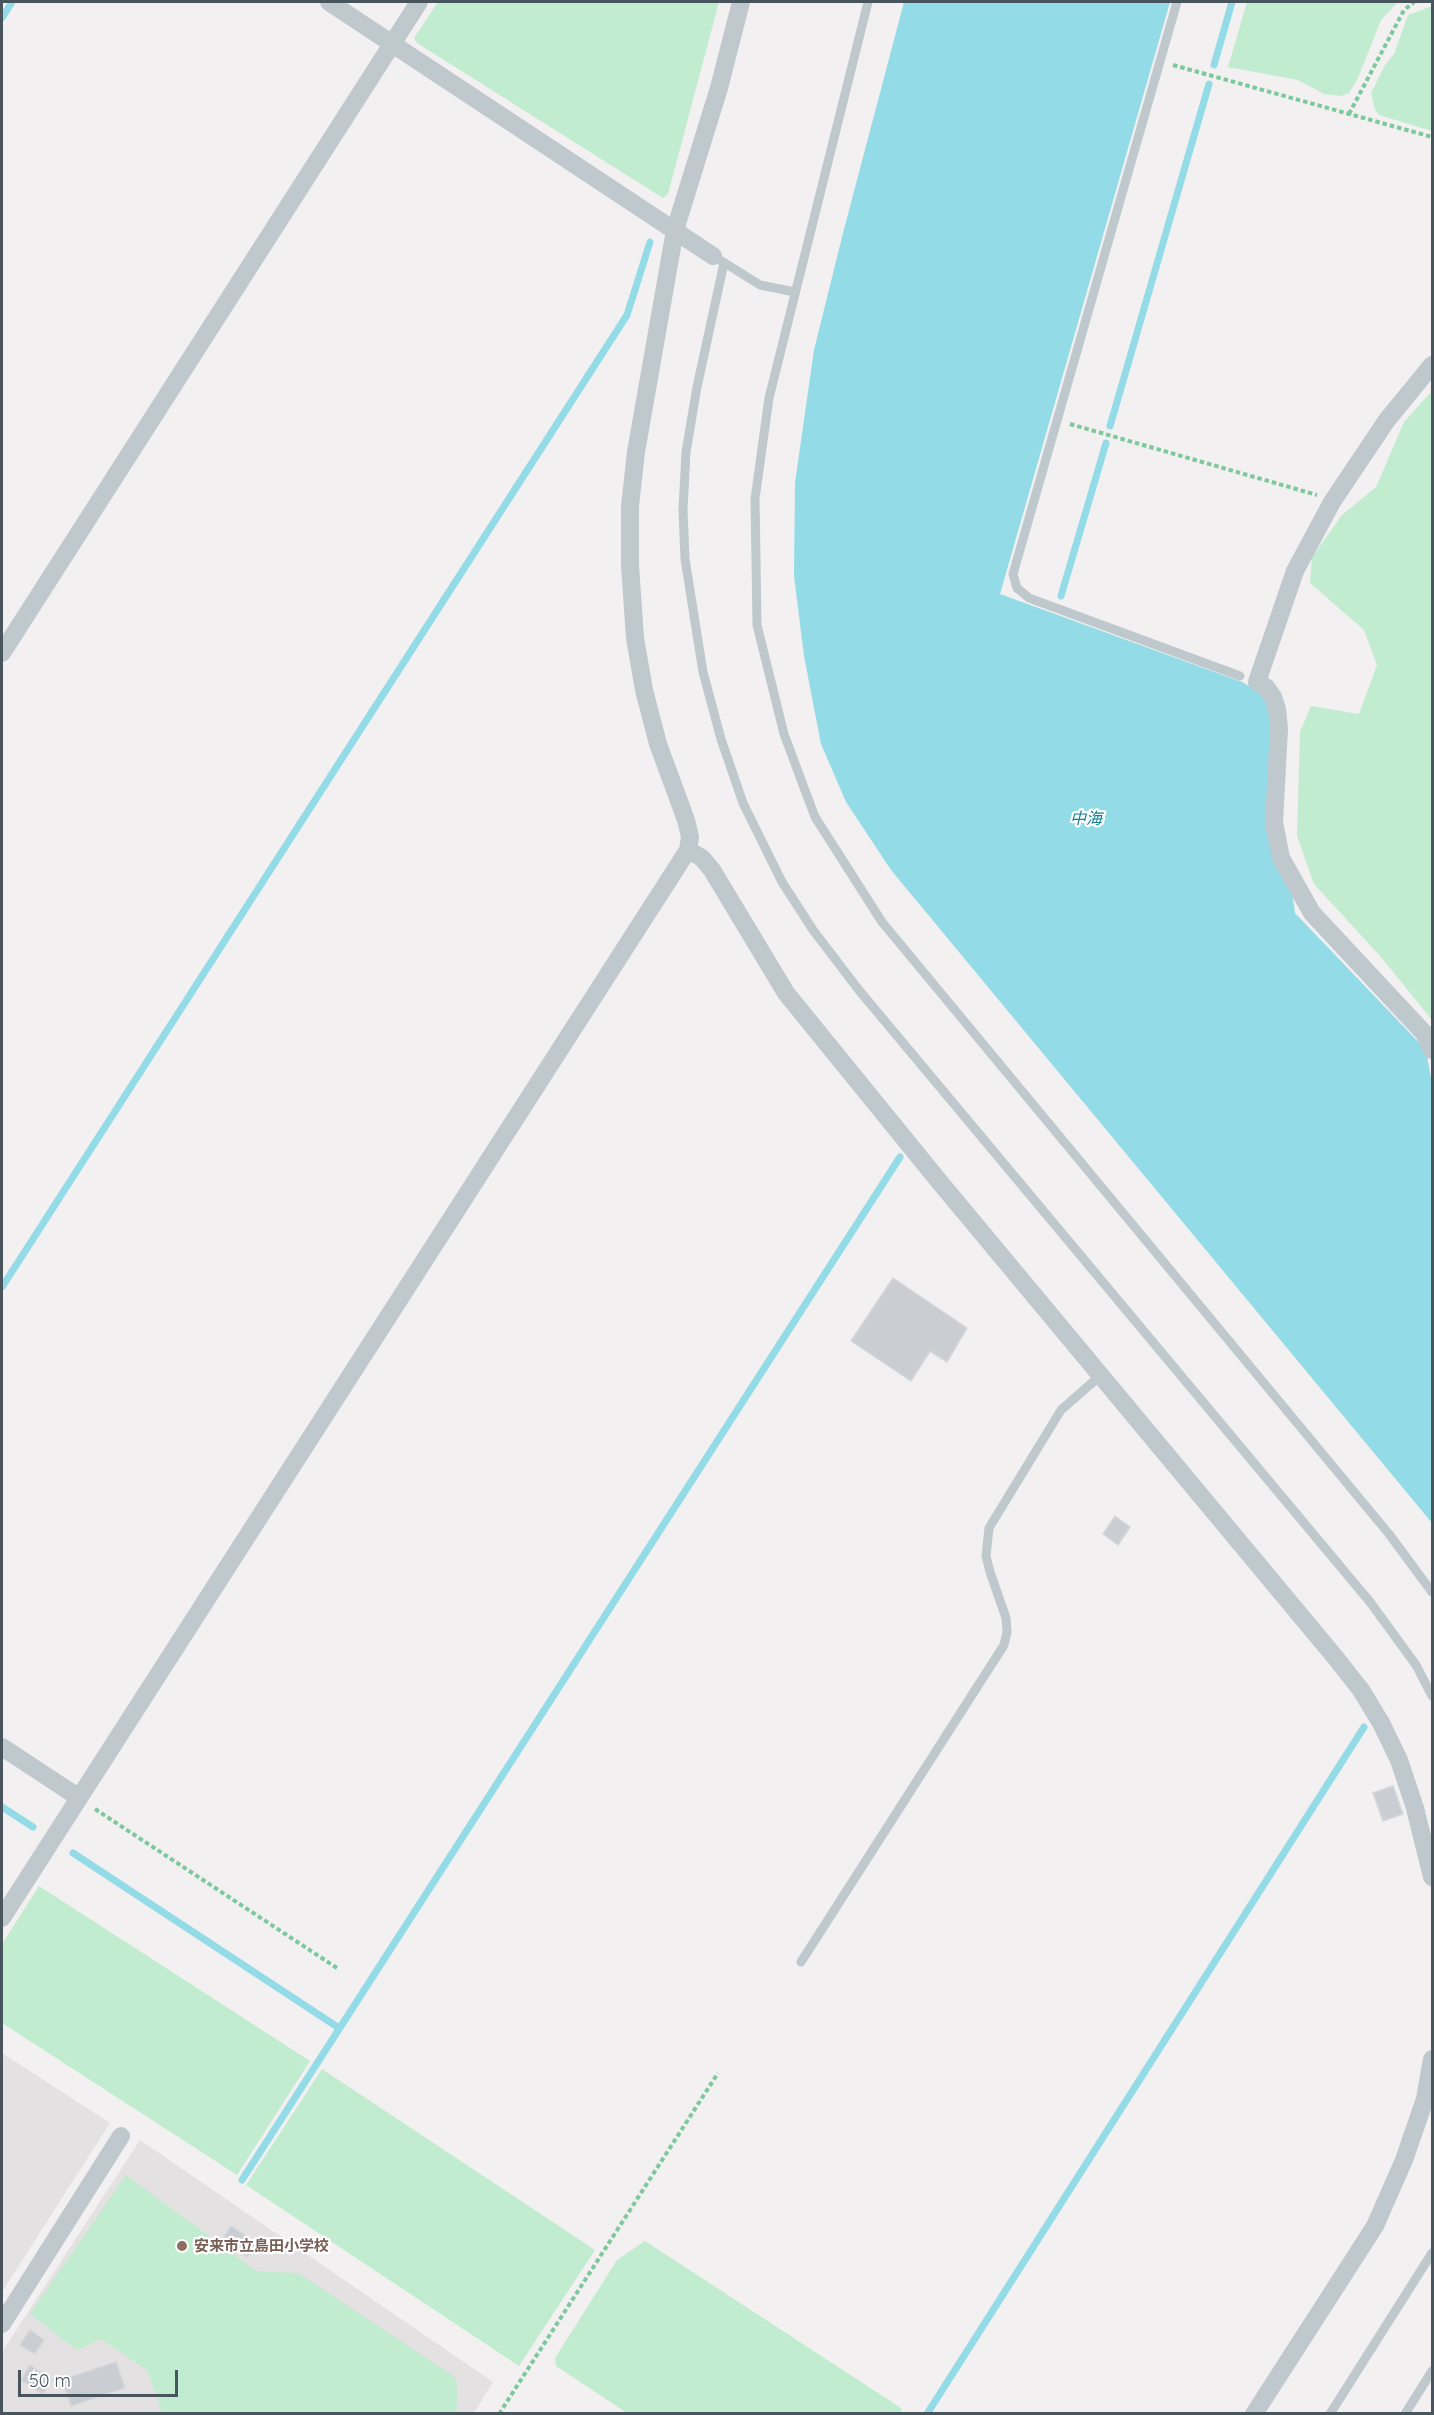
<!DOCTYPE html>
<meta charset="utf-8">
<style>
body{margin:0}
#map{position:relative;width:1434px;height:2415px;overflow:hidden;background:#f2f0f0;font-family:Quicksand,sans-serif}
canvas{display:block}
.frame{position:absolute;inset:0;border:3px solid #49555c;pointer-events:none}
.scale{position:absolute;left:18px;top:2370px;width:160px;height:27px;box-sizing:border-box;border:3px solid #49555c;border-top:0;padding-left:8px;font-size:18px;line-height:21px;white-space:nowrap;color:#49555c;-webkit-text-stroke:4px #fff;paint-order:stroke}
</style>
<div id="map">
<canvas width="1434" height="2415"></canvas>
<div class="frame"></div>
<div class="scale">50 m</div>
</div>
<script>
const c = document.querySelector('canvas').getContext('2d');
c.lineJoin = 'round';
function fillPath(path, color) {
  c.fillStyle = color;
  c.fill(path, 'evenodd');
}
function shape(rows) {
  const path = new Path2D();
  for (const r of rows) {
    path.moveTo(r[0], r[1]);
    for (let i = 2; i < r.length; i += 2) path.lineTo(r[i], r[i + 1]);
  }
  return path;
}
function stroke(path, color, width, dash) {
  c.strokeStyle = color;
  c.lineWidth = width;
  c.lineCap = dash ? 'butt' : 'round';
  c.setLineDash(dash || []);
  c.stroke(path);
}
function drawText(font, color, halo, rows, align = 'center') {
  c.font = font + ' Quicksand,"Noto Sans JP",sans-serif';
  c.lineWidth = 4.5;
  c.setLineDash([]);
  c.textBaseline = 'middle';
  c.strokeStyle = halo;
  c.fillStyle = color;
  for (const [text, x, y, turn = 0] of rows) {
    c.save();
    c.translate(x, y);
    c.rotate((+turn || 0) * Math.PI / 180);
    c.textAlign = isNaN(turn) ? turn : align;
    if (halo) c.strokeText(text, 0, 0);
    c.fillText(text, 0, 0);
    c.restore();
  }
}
const education = shape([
 [2,2053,110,2123,2,2292],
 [140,2140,493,2382,474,2413,2,2414,2,2352]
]);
const green = shape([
 [438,2,719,2,668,194,663,198,417,43,414,38],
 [1247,2,1398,2,1381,20,1358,78,1349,93,1341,96,1324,94,1298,80,1228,67],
 [1432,6,1432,131,1379,115,1375,110,1371,93,1385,65,1394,54,1408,15],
 [1432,391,1432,1020,1380,956,1314,884,1297,836,1300,732,1311,706,1359,714,1377,665,1364,630,1310,583,1312,557,1342,515,1376,487,1404,422],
 [39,1886,310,2061,237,2175,2,2023,2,1944],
 [322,2069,595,2250,519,2366,246,2185],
 [126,2175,256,2271,298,2273,456,2378,458,2408,455,2413,162,2413,147,2370,101,2339,77,2350,30,2314],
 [645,2241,901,2408,901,2413,627,2413,556,2366,555,2358,617,2260]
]);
const water = shape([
 [904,2,1170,2,1000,594,1242,682,1262,694,1268,702,1272,723,1267,834,1277,865,1292,891,1295,913,1426,1050,1432,1084,1432,1523,891,870,846,802,821,744,804,656,794,576,795,483,814,350,843,233]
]);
const stream = shape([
 [2,18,12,2],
 [1214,65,1232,2],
 [1110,426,1209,84],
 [1061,596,1106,443],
 [2,1287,627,315,650,242],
 [2,1807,33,1827],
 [73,1853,339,2028],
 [242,2180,900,1157],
 [927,2414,1364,1727]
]);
const building = shape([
 [893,1278,967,1328,947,1362,930,1351,911,1381,851,1341,893,1278],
 [1115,1516,1130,1527,1118,1545,1103,1534,1115,1516],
 [1393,1786,1403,1814,1383,1821,1373,1793,1393,1786],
 [231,2226,257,2243,248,2257,222,2240,231,2226],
 [30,2330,44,2340,35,2354,20,2345,30,2330],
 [116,2362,125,2388,71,2406,62,2380,116,2362],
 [30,2365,52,2380,43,2394,21,2380,30,2365]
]);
const path = shape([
 [1173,65,1432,137],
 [1349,114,1404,10,1414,2],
 [1070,424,1317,495],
 [95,1809,337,1968],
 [499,2414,718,2073]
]);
const lane = shape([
 [868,2,769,398,755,499,757,625,784,734,815,817,882,922,1389,1534,1432,1592],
 [1177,2,1013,574,1017,588,1029,598,1240,676],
 [720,260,760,285,795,292],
 [724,263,697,387,686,452,683,510,685,559,703,672,721,739,743,803,782,882,813,930,858,989,1370,1602,1416,1665,1432,1696],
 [801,1962,1004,1645,1007,1632,1006,1618,990,1572,986,1556,989,1528,1061,1410,1101,1375],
 [1330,2414,1432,2253],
 [1405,2414,1432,2371]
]);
const street = shape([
 [329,2,713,256],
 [1432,365,1387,420,1332,502,1295,571,1257,682,1266,687,1273,697,1277,709,1279,729,1274,822,1281,858,1312,913,1424,1033,1432,1050],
 [2,653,419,2],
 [688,850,702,858,712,870,786,993,938,1180,1335,1657,1361,1690,1381,1723,1399,1760,1415,1808,1432,1877],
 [2,1747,78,1797],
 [2,1918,688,850,690,837,686,820,658,744,644,690,635,638,630,565,630,506,636,452,675,230,719,88,741,2],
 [2,2324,121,2136],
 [1254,2414,1375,2226,1404,2160,1425,2099,1432,2059]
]);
const markers = [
 [182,2246,6,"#8d6e63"]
];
const educationNames = [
 ["安来市立島田小学校",194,2246]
];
const waterNames = [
 ["中海",1086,819]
];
fillPath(education, '#e3e1e1');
fillPath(green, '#c2eccf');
fillPath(water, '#93dbe6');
stroke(stream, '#93dbe6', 7);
fillPath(building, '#caced2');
stroke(building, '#d4d7db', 1.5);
stroke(path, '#7dc89c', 4, [4.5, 3]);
stroke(lane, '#bfc8cd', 9);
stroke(street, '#bfc8cd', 18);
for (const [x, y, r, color] of markers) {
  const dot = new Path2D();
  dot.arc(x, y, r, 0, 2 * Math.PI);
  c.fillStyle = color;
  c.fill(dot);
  stroke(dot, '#fff', 2);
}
drawText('bold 15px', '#785e54', '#fff', educationNames, 'left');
drawText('italic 16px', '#168293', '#fff', waterNames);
</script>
